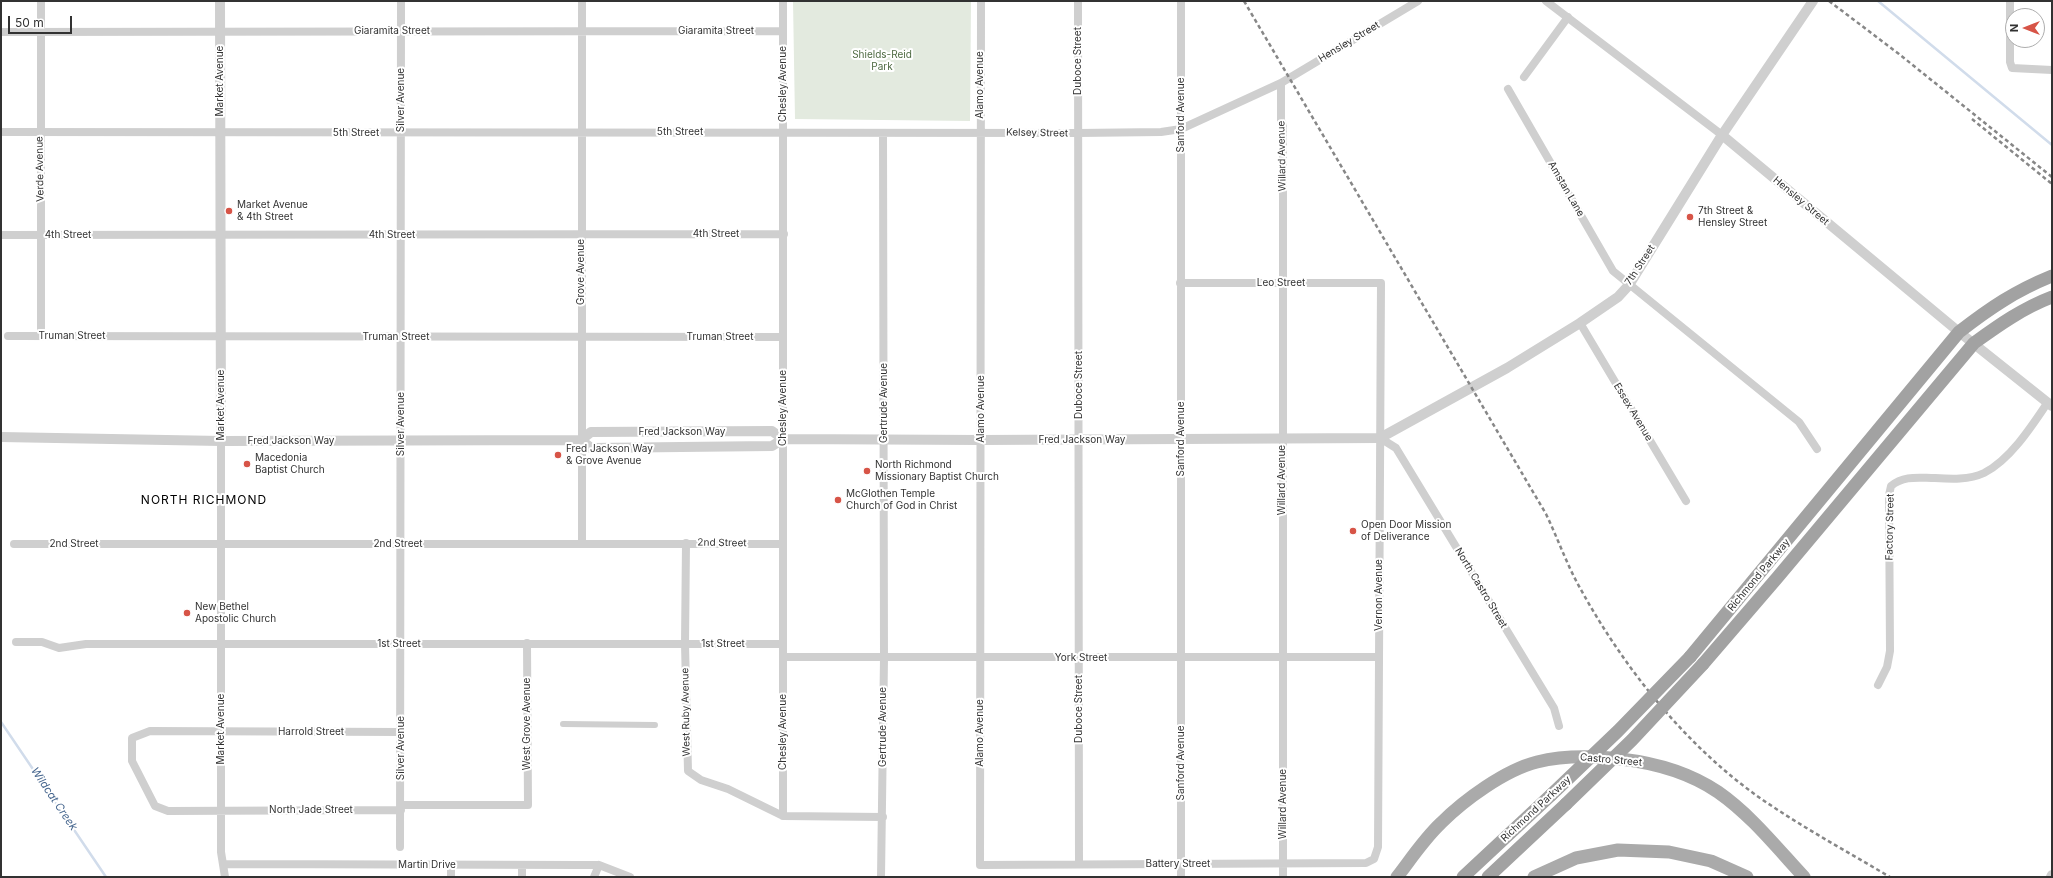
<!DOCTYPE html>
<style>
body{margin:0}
#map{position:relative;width:2053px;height:878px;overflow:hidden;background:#fff;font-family:Inter,sans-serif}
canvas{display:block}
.frame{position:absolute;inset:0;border:2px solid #323232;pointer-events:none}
.north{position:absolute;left:2005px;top:8px;width:40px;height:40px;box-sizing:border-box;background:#fff;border:1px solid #adadad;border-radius:50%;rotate:270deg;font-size:11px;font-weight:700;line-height:16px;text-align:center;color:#323232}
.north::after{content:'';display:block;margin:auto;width:14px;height:18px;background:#d75447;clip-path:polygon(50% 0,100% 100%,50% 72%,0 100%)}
.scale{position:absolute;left:8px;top:16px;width:64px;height:18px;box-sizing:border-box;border:2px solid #323232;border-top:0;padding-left:5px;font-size:12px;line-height:14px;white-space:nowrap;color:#323232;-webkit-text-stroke:3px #fff;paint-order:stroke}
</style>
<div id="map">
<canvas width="2053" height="878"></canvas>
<div class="frame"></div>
<div class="north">N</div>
<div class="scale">50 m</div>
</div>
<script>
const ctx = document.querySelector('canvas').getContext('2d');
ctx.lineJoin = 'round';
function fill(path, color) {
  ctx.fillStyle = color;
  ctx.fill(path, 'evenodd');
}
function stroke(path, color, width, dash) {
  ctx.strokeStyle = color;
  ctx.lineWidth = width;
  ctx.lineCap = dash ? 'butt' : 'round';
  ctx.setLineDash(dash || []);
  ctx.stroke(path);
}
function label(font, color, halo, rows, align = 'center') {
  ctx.font = font + ' Inter,sans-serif';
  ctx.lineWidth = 4;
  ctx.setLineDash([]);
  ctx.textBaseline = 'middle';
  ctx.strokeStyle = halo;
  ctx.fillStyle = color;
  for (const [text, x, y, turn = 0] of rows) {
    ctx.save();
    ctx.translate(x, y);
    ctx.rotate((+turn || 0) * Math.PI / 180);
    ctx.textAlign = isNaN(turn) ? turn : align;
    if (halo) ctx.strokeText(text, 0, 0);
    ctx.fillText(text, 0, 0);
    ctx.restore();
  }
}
const green = new Path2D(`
 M793 1H971L970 121 795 119Z`);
const stream = new Path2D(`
 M1878 1 2052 145
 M1 722 106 877`);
const pedestrian = new Path2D(`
 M563 724 655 725`);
const minor = new Path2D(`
 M41 1V336
 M582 1V543
 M981 1 980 865 1366 863 1374 859 1378 847 1381 283H1180
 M1078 1 1079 864
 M1546 1 1722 135
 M2010 1V62L2012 68 2052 70
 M1 32 783 31
 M1524 77 1568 17
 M1281 83V120L1283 126V877
 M1508 89 1613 271 1799 422 1817 449
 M1 132 1078 133 1161 132 1181 129 1281 83 1418 1
 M1 235 784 234
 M1580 323 1686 501
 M8 336 783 337
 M1380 438 1396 448 1554 708 1559 726
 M221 441V852L225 877
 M686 543 685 644 688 771 701 780 728 789 783 816 883 817
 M14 544H783
 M16 642H42L59 648 86 644H783
 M783 657H1379
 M1878 685 1887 667 1890 651 1889 495 1891 486C1904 475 1919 478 1935 478 1951 479 1969 480 1984 473 2010 460 2032 426 2048 402
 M401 805H528L527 643
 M401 810 168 811 155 806 132 761V738L150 731 401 732
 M783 816V1
 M400 847 401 1
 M223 864 581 865H599L630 877
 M451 865V877
 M522 865V877
 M594 877 599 865
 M881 877 884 658 883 133
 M1181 877V1`);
const tertiary = new Path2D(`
 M220 1 221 441
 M1722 135 1959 332 2052 406
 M1 437 221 441 581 440 591 432 772 431 783 439
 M581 440 591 448 772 446 783 439 981 440 1380 438 1507 368 1580 323 1618 297 1629 285 1722 135 1813 1
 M2051 877 2052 875`);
const primary = new Path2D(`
 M1397 877C1411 859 1424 839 1441 823 1464 800 1505 770 1537 762 1565 755 1594 756 1621 759 1655 763 1690 773 1718 792 1751 815 1777 848 1804 877
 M1534 877 1576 858 1618 850 1669 852 1711 861 1747 877`);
const trunk = new Path2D(`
 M1690 657 1959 332C1990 308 2015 291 2052 276
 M1703 664 1777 578 1974 343C1999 325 2023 308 2052 297
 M1463 877 1551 795
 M1488 877 1566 804`);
const rail = new Path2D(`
 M1244 1 1546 514C1558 539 1567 565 1580 588 1624 668 1686 746 1760 798 1802 827 1846 851 1890 877
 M1829 1 1899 54 2052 177
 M1972 119 2052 184`);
const trunkBridge = new Path2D(`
 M1551 795 1618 731 1690 657
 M1566 804 1632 740 1703 664`);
const markers = [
 [229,211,4,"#d75447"],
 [1690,217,4,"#d75447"],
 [558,455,4,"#d75447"],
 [247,464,4,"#d75447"],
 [867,471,4,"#d75447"],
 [838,500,4,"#d75447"],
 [1353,531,4,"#d75447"],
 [187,613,4,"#d75447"]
];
const streetNames = [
 ["Giaramita Street",392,31],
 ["Giaramita Street",716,31],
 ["Hensley Street",1349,42,-31],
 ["Duboce Street",1078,61,-90],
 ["Market Avenue",220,81,-90],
 ["Chesley Avenue",783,84,-90],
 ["Alamo Avenue",980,85,-90],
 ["Silver Avenue",401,100,-90],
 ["Sanford Avenue",1181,115,-90],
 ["5th Street",680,132],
 ["5th Street",356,133],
 ["Kelsey Street",1037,133,1],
 ["Willard Avenue",1282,156,-91],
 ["Verde Avenue",40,169,-91],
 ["Amstan Lane",1566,189,60],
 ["Hensley Street",1801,201,40],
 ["4th Street",716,234],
 ["4th Street",68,235],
 ["4th Street",392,235],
 ["7th Street",1640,265,-57],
 ["Grove Avenue",581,272,-90],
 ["Leo Street",1281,283],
 ["Truman Street",72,336],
 ["Truman Street",396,337],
 ["Truman Street",720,337],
 ["Duboce Street",1079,385,-90],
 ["Gertrude Avenue",884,403,-90],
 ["Market Avenue",221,405,-90],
 ["Chesley Avenue",783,408,-90],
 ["Alamo Avenue",981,409,-90],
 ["Essex Avenue",1633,412,59],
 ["Silver Avenue",401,424,-90],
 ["Fred Jackson Way",682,432],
 ["Sanford Avenue",1181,439,-90],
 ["Fred Jackson Way",1082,440],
 ["Fred Jackson Way",291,441],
 ["Willard Avenue",1282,480,-90],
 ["Factory Street",1890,527,-89],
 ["2nd Street",722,543,1],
 ["2nd Street",74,544],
 ["2nd Street",398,544],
 ["Richmond Parkway",1759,575,-50],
 ["North Castro Street",1481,588,59],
 ["Vernon Avenue",1379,595,-90],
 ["1st Street",399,644],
 ["1st Street",723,644],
 ["York Street",1081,658],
 ["Duboce Street",1079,709,-90],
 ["West Ruby Avenue",686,712,-91],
 ["West Grove Avenue",527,724,-90],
 ["Gertrude Avenue",883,727,-90],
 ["Market Avenue",221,729,-90],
 ["Harrold Street",311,732],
 ["Chesley Avenue",783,732,-90],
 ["Alamo Avenue",980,733,-90],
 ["Silver Avenue",401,748,-90],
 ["Castro Street",1611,760,5],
 ["Sanford Avenue",1181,763,-90],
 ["Willard Avenue",1283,804,-90],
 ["Richmond Parkway",1536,809,-43],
 ["North Jade Street",311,810],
 ["Battery Street",1178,864],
 ["Martin Drive",427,865]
];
const parkNames = [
 ["Shields-Reid",882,55],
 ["Park",882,67]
];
const poiNames = [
 ["Market Avenue",237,205],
 ["& 4th Street",237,217],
 ["7th Street &",1698,211],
 ["Hensley Street",1698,223],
 ["Fred Jackson Way",566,449],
 ["& Grove Avenue",566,461],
 ["Macedonia",255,458],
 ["Baptist Church",255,470],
 ["North Richmond",875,465],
 ["Missionary Baptist Church",875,477],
 ["McGlothen Temple",846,494],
 ["Church of God in Christ",846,506],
 ["Open Door Mission",1361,525],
 ["of Deliverance",1361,537],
 ["New Bethel",195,607],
 ["Apostolic Church",195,619]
];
const waterNames = [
 ["Wildcat Creek",54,799,56]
];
const quarterNames = [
 ["NORTH RICHMOND",204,500]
];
fill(green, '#e3eadf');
stroke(stream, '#d1dceb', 2.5);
stroke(pedestrian, '#cfcfcf', 6);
stroke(minor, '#cfcfcf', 8);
stroke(tertiary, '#cfcfcf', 10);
stroke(primary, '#aaa', 13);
stroke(trunk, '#a2a2a2', 13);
stroke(rail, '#878787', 2.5, [4, 3]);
stroke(trunkBridge, '#a2a2a2', 13);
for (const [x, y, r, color] of markers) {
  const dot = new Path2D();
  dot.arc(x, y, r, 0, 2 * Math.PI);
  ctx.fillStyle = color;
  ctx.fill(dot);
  stroke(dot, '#fff', 1.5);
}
label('10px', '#323232', '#fff', streetNames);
label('10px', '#4f6b43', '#fff', parkNames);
label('10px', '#323232', '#fff', poiNames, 'left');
label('italic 11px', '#46668e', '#fff', waterNames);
ctx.letterSpacing = '1px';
label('12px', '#000', '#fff', quarterNames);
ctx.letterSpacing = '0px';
</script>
